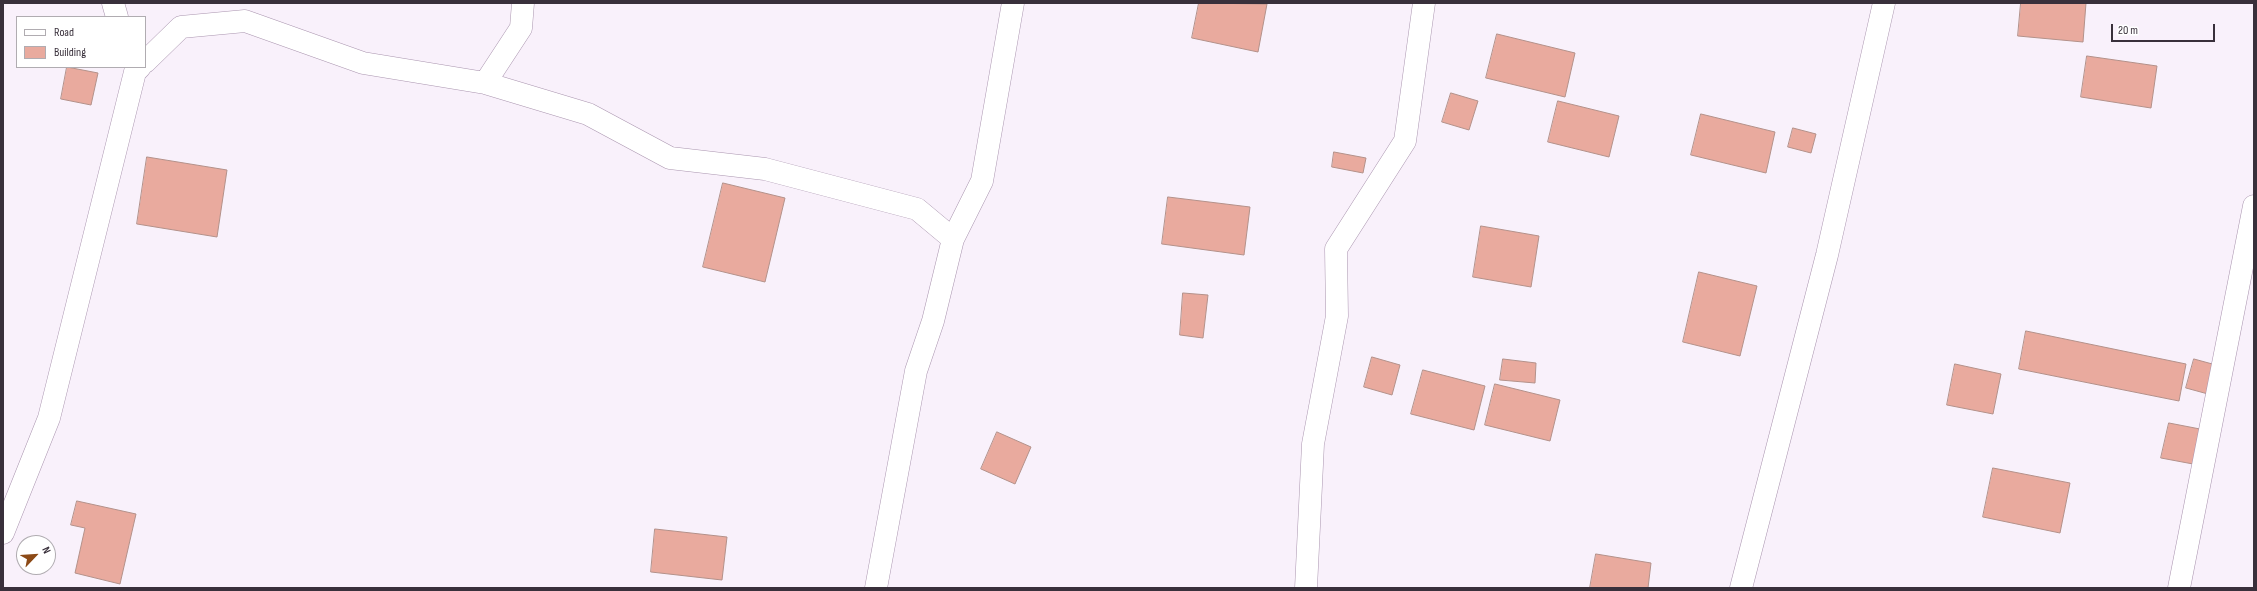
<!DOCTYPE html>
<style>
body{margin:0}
#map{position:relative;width:2257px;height:591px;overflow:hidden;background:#f9f1fb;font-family:"Sofia Sans Condensed",sans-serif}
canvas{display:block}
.frame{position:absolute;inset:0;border:4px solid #39303b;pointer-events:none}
.legend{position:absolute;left:16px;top:16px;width:130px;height:52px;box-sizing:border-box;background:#fff;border:1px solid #b0acb1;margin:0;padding:5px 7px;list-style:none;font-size:12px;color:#39303b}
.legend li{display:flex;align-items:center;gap:8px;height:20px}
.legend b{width:20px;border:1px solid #b0acb1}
.north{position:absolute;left:16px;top:535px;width:40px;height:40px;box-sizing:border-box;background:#fff;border:1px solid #b0acb1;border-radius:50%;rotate:65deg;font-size:11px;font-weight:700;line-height:16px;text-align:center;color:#39303b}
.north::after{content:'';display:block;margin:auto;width:14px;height:18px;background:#8c4a17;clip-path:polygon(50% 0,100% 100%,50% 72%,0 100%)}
.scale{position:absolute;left:2111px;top:24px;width:104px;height:18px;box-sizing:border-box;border:2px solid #39303b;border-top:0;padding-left:5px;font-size:12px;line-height:14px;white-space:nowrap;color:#39303b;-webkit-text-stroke:3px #fff;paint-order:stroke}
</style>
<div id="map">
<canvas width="2257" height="591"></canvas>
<div class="frame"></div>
<ul class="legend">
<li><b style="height:5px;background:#fff"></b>Road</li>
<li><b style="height:11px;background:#e9aa9e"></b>Building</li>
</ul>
<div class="north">N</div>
<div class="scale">20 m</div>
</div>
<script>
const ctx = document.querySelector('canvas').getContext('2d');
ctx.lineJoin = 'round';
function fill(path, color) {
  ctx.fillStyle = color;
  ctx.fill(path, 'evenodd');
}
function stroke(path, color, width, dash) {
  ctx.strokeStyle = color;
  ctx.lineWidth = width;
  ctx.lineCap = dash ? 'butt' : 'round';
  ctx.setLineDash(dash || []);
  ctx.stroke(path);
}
const building = new Path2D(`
 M1199 3 1267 4 1258 52 1192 38Z
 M2021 3H2086L2083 42 2018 36Z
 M1497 34 1575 53 1565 97 1486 78Z
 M2087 56 2157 66 2151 108 2081 97Z
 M67 67 98 73 91 105 61 99Z
 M1451 93 1478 101 1469 130 1442 122Z
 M1558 101 1619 116 1609 157 1548 142Z
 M1701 114 1775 132 1766 173 1691 155Z
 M1793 128 1816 134 1811 153 1788 147Z
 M1334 152 1366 158 1363 173 1332 167Z
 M147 157 227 170 217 237 137 224Z
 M723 183 785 198 765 282 703 267Z
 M1168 197 1250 207 1244 255 1162 244Z
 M1481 226 1539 236 1531 287 1473 277Z
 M1699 272 1757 286 1740 356 1683 342Z
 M1183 293 1208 295 1203 338 1180 335Z
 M2026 331 2186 364 2179 401 2019 369Z
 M1372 357 1400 365 1392 395 1364 387Z
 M1503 359 1536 363 1535 383 1500 380Z
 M2194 359 2216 365 2208 394 2186 388Z
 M1955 364 2001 374 1993 414 1947 405Z
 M1423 370 1485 386 1474 430 1411 414Z
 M1495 384 1560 400 1550 441 1485 425Z
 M2169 423 2200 429 2193 464 2161 458Z
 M997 432 1031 447 1015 484 981 469Z
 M1993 468 2070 483 2060 533 1983 517Z
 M77 501 136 514 120 584 75 573 85 528 71 525Z
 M655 529 727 537 722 580 651 572Z
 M1596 554 1651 563 1648 588H1590Z`);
const street = new Path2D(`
 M113 3 117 17
 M145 62 181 27 245 21 363 63 485 83 588 114 670 158 765 169 917 209 953 239
 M485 83 521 28 523 3
 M3 533 49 418 135 72 140 67
 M876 588 916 371 933 321 953 239 982 181 1013 3
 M1306 588 1313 444 1337 316 1336 249 1405 141 1424 3
 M1741 588 1827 255 1884 3
 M2179 588 2254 206`);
fill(building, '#e9aa9e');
stroke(building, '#b3918a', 1);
stroke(street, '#aa95af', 23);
stroke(street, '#fff', 22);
</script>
